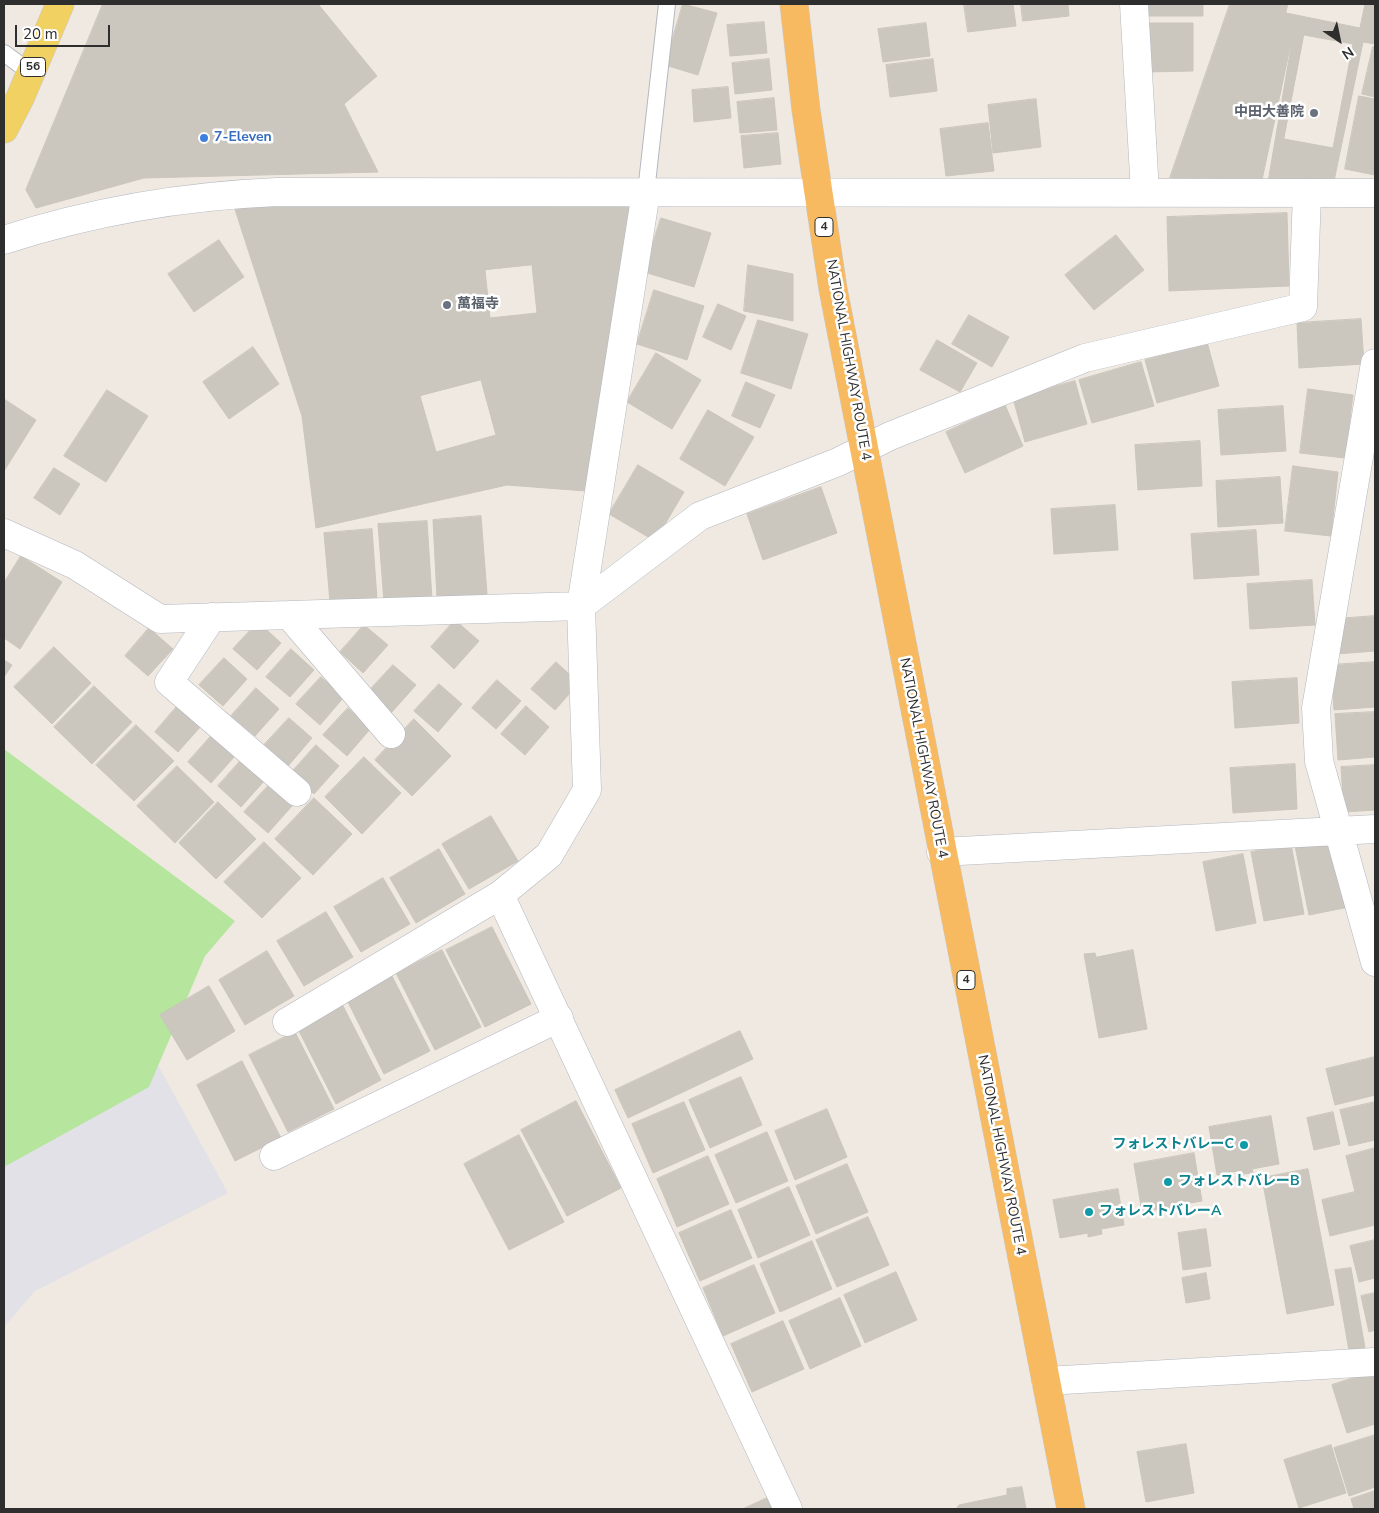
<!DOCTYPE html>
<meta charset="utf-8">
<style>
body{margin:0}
#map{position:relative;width:1379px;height:1513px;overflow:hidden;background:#efe9e1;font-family:"Nunito Sans",sans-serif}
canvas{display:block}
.frame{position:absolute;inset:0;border:5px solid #2e2e2e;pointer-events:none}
.north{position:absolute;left:1314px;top:15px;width:50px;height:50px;-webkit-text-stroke:4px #fff;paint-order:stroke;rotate:146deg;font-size:14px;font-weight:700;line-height:20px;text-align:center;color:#2e2e2e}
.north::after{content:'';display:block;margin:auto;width:18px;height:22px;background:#2e2e2e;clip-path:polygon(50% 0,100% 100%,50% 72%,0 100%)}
.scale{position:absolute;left:15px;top:25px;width:95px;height:22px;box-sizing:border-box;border:2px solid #2e2e2e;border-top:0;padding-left:6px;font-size:15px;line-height:18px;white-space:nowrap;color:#2e2e2e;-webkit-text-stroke:4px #fff;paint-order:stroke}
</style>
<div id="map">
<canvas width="1379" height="1513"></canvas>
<div class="frame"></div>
<div class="north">N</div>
<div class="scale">20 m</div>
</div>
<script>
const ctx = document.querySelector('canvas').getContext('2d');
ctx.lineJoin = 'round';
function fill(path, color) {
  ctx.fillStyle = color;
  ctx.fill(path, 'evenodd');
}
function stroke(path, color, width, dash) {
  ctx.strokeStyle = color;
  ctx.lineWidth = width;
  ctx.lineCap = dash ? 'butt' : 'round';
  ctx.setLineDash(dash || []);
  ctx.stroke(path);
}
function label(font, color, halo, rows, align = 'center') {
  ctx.font = font + ' "Nunito Sans","Noto Sans JP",sans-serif';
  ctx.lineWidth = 5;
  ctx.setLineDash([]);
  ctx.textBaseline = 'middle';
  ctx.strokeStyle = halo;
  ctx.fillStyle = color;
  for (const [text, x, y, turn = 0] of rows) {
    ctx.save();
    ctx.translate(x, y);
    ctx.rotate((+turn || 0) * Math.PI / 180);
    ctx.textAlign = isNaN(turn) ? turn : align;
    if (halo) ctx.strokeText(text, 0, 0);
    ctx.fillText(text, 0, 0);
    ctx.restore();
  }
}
const industrial = new Path2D(`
 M158 1065 228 1193 35 1291 4 1327V1162Z`);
const green = new Path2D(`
 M4 749 235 921 205 956 149 1087 4 1167Z`);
const building = new Path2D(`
 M103 4H318L377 76 344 104 378 172 144 178 36 208 26 190Z
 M683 4 717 13 698 75 665 65Z
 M964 4H1013L1016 26 968 32Z
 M1021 4H1068L1069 16 1023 21Z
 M1143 4H1203V16H1143Z
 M1230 4 1295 24 1262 180 1170 178Z
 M1231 4H1375V44L1363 42 1334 181 1268 182 1295 24Z
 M1288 4H1365L1360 28 1286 13Z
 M764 22 767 53 730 56 727 25Z
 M926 23 930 56 883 62 878 29Z
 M1145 23H1193V71L1145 72Z
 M1304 35 1353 44 1333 148 1284 139Z
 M1373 47H1375V97L1362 94Z
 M769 59 772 90 735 94 732 63Z
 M933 59 937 91 890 97 886 65Z
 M728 87 731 118 694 122 692 90Z
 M1359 96 1375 99V175L1345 169Z
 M774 98 777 130 740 133 737 102Z
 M1036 99 1041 147 993 153 988 105Z
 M988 123 994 171 946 176 940 129Z
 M778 133 781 164 744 168 741 136Z
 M646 192 599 492 507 485 316 528 302 416 230 194Z
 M1287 213 1289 286 1169 291 1167 217Z
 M661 218 711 233 694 287 644 272Z
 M1116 235 1144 270 1094 310 1065 275Z
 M219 240 244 277 194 312 168 274Z
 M532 265 537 313 490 318 485 270Z
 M748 265 793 274V321L744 311Z
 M654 290 704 306 687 360 637 344Z
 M718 304 746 316 731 350 703 337Z
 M969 315 1009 337 992 367 952 344Z
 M1361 319 1364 364 1299 368 1297 323Z
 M758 320 808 334 791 389 741 373Z
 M937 340 977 363 960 392 920 370Z
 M1207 342 1219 386 1157 403 1145 360Z
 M253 347 279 384 229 419 203 382Z
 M656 353 701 380 672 429 627 402Z
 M1141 362 1154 406 1092 423 1079 380Z
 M481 380 496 435 436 452 420 396Z
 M1075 381 1087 424 1025 442 1013 398Z
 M746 382 775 395 760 428 732 416Z
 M1308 389 1353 395 1345 458 1300 453Z
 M107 390 148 416 106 482 64 456Z
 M4 399 36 420 4 471Z
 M1005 405 1023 446 965 473 946 432Z
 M1283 406 1286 451 1221 455 1218 410Z
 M708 410 754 437 725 486 680 459Z
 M1200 441 1202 486 1138 490 1135 445Z
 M638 465 684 492 655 541 609 514Z
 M1293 466 1338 472 1331 536 1285 531Z
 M54 468 80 484 60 515 34 498Z
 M1280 477 1283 523 1218 527 1216 481Z
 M821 487 837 533 763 560 747 514Z
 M1115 505 1118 550 1054 554 1051 509Z
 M481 516 487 594 437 598 433 520Z
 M427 521 432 599 384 602 378 524Z
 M372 529 377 599 330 602 324 533Z
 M1256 530 1259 575 1194 579 1191 534Z
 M21 556 62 582 20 649 4 638V583Z
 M1312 580 1315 625 1250 629 1247 584Z
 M1375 616V651L1337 654 1335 619Z
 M455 620 479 641 454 669 431 647Z
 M258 622 281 643 257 670 233 649Z
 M364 625 388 645 363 673 340 652Z
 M149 628 173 649 148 676 125 656Z
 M54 647 91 683 52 724 14 687Z
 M291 649 314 670 290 697 266 677Z
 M224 658 247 679 223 706 199 685Z
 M4 660 12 665 4 677Z
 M556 662 579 683 555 710 531 689Z
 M1375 662V707L1334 710 1331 665Z
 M393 665 416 685 391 713 368 692Z
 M321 677 344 697 320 725 296 704Z
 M1297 678 1299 723 1235 728 1232 682Z
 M497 680 521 701 496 729 472 708Z
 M439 684 462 704 438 732 414 711Z
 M94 686 132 722 92 764 54 727Z
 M256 688 279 709 255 736 231 716Z
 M179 704 202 725 178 752 155 732Z
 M526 706 549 727 525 755 501 734Z
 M348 708 371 728 347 756 323 735Z
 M1375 712V757L1338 760 1335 714Z
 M289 718 312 738 288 766 264 745Z
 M414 719 451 756 412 796 375 760Z
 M136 725 174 761 134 801 96 765Z
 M212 735 235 756 211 783 188 762Z
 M316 745 339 766 314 794 291 773Z
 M364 757 401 793 362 834 325 797Z
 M242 759 266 779 241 807 218 786Z
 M1295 764 1297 809 1233 813 1230 768Z
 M1375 765V810L1344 812 1341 767Z
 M177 766 214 802 175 843 137 806Z
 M269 785 292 806 268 833 244 812Z
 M314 798 352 834 313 875 275 839Z
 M218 802 256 839 216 879 179 843Z
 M491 816 518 861 469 889 442 844Z
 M1335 838 1349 907 1309 915 1295 846Z
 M264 842 301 878 262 918 224 882Z
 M1291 844 1304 914 1264 921 1251 852Z
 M439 849 465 894 416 923 390 878Z
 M1243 854 1256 923 1216 931 1203 862Z
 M383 878 410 924 361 952 334 907Z
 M326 912 353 957 304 986 277 941Z
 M492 927 531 1004 485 1027 446 950Z
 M442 950 481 1027 435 1050 396 973Z
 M1133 950 1147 1029 1099 1038 1084 954 1095 953 1096 957Z
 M267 951 294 996 245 1025 219 980Z
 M391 974 430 1051 384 1074 346 998Z
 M209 986 235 1031 187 1060 160 1015Z
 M342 1004 381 1080 336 1104 297 1027Z
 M740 1031 753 1059 628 1118 615 1090Z
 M295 1032 334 1109 288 1132 249 1055Z
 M1375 1057V1095L1335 1105 1326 1069Z
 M242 1061 281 1138 235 1161 197 1085Z
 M741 1077 762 1125 710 1148 689 1100Z
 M576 1101 621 1188 567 1216 521 1130Z
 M684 1102 705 1150 653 1173 632 1124Z
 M1375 1102V1140L1349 1146 1340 1110Z
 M827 1109 847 1157 795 1180 775 1131Z
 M1333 1112 1340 1144 1314 1150 1307 1118Z
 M1271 1116 1279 1164 1252 1169 1253 1173 1242 1174V1170L1217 1175 1209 1127Z
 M767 1132 788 1181 736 1203 715 1155Z
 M519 1135 564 1222 509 1250 464 1164Z
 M1375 1148V1187L1355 1192 1346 1156Z
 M1194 1153 1202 1201 1178 1205V1209L1166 1211V1208L1142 1212 1134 1164Z
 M708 1156 729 1204 677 1227 657 1179Z
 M847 1164 868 1212 816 1234 796 1186Z
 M1308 1169 1334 1305 1287 1314 1262 1178Z
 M789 1187 810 1235 758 1258 738 1210Z
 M1375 1187V1225L1330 1236 1322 1200Z
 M1118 1189 1124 1225 1101 1229 1102 1234 1088 1237V1233L1060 1238 1053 1200Z
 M731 1210 752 1258 700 1281 679 1233Z
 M868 1217 889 1265 837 1287 816 1240Z
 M1206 1229 1211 1266 1183 1270 1178 1233Z
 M1375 1240V1278L1359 1282 1350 1246Z
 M812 1241 832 1289 780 1312 760 1264Z
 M754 1265 775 1313 723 1336 703 1288Z
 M1351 1268 1365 1348 1349 1351 1335 1270Z
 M896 1272 917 1320 865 1343 844 1295Z
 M1206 1273 1210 1299 1186 1303 1182 1278Z
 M1375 1293V1330L1369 1332 1361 1296Z
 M840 1298 861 1346 810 1369 789 1321Z
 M783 1321 804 1369 752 1392 731 1344Z
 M1375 1371V1424L1347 1433 1332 1385Z
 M1375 1435V1487L1349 1496 1334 1448Z
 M1186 1444 1194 1493 1146 1502 1137 1452Z
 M1331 1445 1346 1493 1299 1508 1284 1460Z
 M1022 1487 1026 1509H956L959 1505 1007 1495V1489Z
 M1375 1491V1509H1354L1351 1499Z
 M767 1498 772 1509H743Z`);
const service = new Path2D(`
 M4 53 31 73
 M646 192 667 4`);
const minor = new Path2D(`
 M1134 4 1145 192
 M1375 363 1316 708 1319 761 1375 962
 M4 533 75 565 160 619 581 606 700 516 838 462 890 436 1085 358 1303 307 1307 193
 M289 615 391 734
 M212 617 169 682 297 792
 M941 852 1375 829
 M500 895 788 1509
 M287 1022 500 895 549 855 587 790 581 606 646 192
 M274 1156 559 1018
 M1046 1381 1375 1362`);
const tertiary = new Path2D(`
 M4 240C93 211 184 196 277 192L1375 193`);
const primary = new Path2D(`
 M4 129 20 98 60 4`);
const trunk = new Path2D(`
 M794 4 806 110 833 289 1071 1509`);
const markers = [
 [1314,113,5,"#6b7280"],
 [204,138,5,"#3f7fe0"],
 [447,305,5,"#6b7280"],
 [1244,1145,5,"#0f9aa8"],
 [1168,1182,5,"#0f9aa8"],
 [1089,1212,5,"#0f9aa8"]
];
const shields = [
 [33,67,25],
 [824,227,18],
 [966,980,18]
];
const shieldNames = [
 ["56",33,67],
 ["4",824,227],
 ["4",966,980]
];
const worshipNames = [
 ["中田大善院",1304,113],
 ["萬福寺",457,305,"left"]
];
const shopNames = [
 ["7-Eleven",214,138]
];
const streetNames = [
 ["NATIONAL HIGHWAY ROUTE 4",848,360,80],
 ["NATIONAL HIGHWAY ROUTE 4",923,758,79],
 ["NATIONAL HIGHWAY ROUTE 4",1001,1155,79]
];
const cultureNames = [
 ["フォレストバレーC",1234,1145,"right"],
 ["フォレストバレーB",1178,1182],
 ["フォレストバレーA",1099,1212]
];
fill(industrial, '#e3e1e8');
fill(green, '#b6e59e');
fill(building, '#cbc7bf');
stroke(building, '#cbc5ba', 1);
stroke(service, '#b4b7c1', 18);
stroke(minor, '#b4b7c1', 29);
stroke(tertiary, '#b4b7c1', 29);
stroke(primary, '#c9c9c9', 29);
stroke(trunk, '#c9c9c9', 29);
stroke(service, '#fff', 16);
stroke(minor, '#fff', 28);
stroke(tertiary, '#fff', 28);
stroke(primary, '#f2d163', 28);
stroke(trunk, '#f8ba60', 28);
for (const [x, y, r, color] of markers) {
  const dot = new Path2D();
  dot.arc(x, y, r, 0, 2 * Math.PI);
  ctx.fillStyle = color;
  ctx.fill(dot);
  stroke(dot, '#fff', 2);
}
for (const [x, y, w] of shields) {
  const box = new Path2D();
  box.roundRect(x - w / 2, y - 9.5, w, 19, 4);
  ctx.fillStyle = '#fff';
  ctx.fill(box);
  stroke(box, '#2e2e2e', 1);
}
label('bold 12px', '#2e2e2e', null, shieldNames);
label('bold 14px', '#5b616d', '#fff', worshipNames, 'right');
label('bold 14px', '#366cbe', '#fff', shopNames, 'left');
label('14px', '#2e2e2e', '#fff', streetNames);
label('bold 14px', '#0d838f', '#fff', cultureNames, 'left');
</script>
